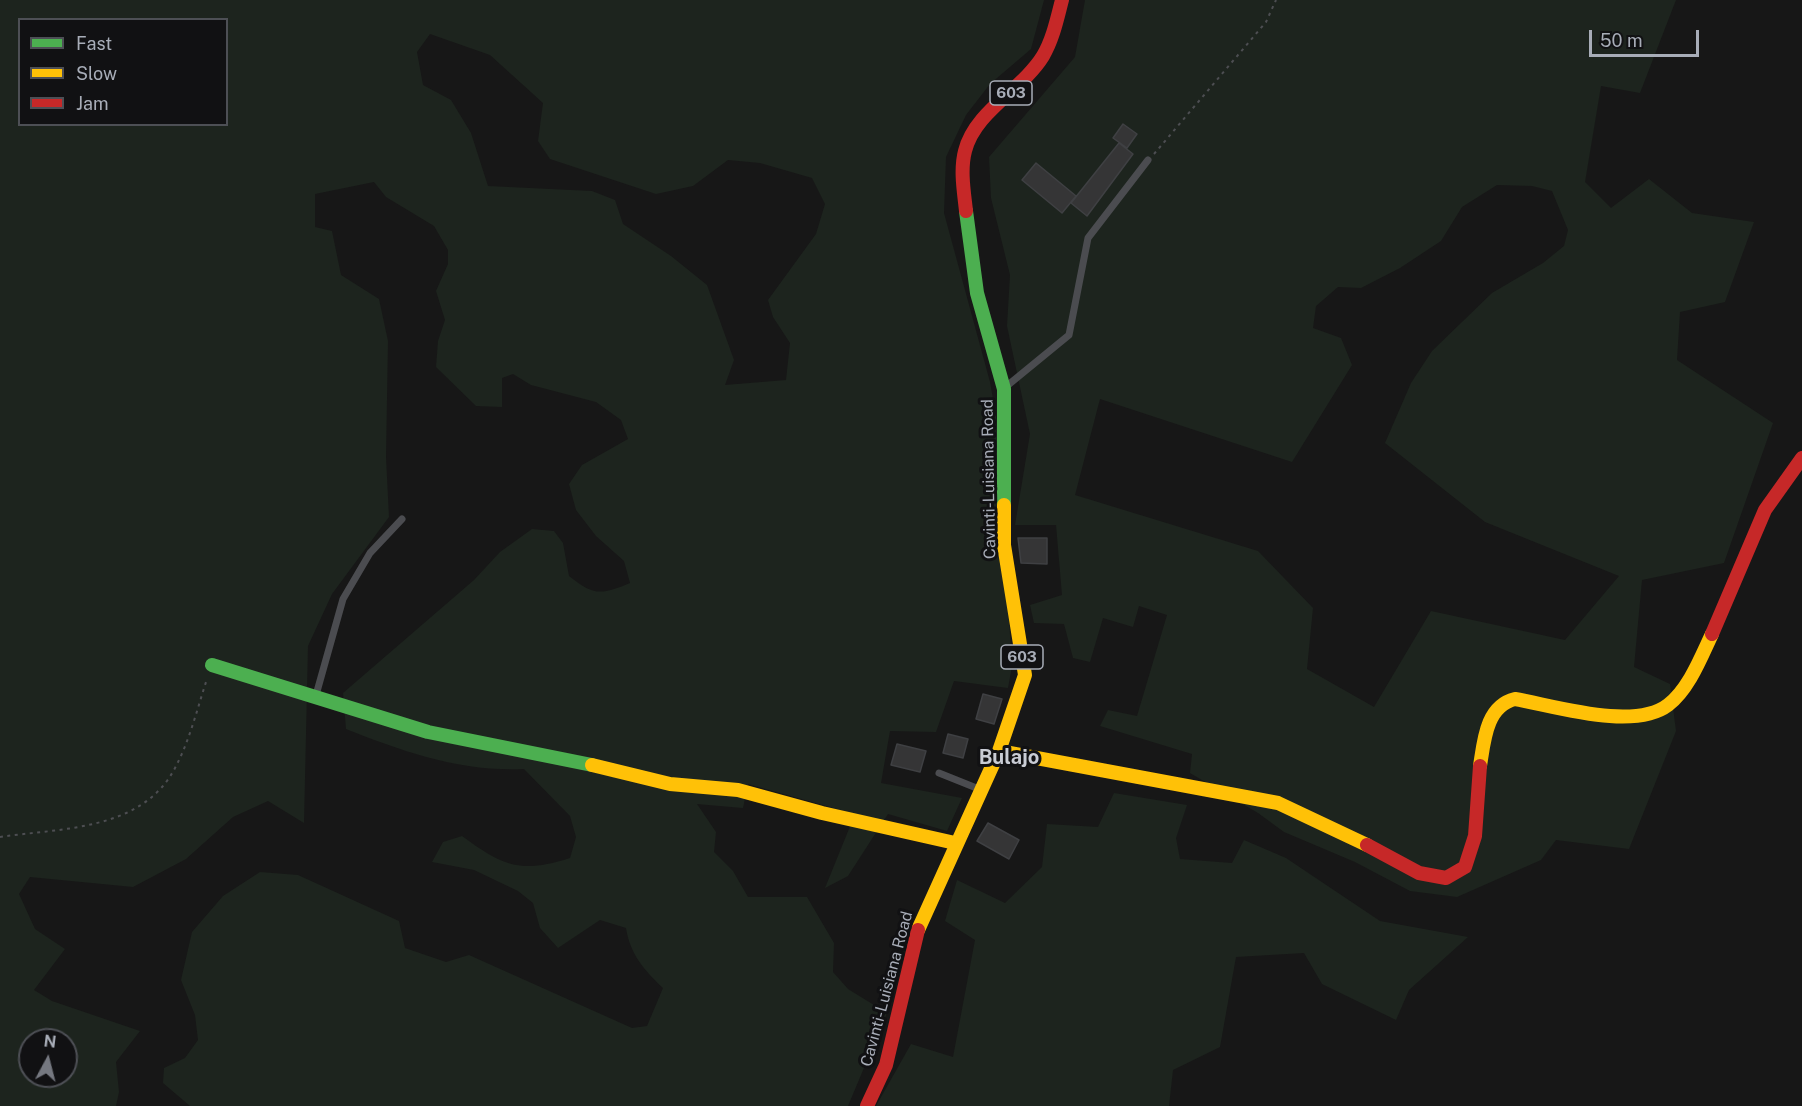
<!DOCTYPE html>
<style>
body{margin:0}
#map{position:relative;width:1802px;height:1106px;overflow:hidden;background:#171717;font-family:"Public Sans",sans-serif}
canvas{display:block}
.legend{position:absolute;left:18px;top:18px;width:210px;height:108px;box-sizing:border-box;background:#111113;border:2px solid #4d4f55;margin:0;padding:8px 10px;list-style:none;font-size:18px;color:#a8adb8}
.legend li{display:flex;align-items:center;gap:12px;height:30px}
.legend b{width:30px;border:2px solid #4d4f55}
.north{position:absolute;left:18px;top:1028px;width:60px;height:60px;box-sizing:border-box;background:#111113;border:2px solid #4d4f55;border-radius:50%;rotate:7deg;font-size:16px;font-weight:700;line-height:24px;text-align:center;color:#a8adb8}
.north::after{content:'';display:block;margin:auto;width:21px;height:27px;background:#757880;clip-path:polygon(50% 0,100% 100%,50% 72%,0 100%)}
.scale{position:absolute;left:1589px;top:30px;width:110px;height:27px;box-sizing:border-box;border:3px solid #a8adb8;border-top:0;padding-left:8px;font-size:18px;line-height:21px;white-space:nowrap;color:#a8adb8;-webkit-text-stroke:4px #111113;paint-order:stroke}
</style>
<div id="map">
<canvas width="1802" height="1106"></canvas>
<ul class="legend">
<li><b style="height:8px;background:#4caf50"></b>Fast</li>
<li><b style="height:8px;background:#ffc107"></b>Slow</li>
<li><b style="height:8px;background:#c62828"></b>Jam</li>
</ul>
<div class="north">N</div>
<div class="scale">50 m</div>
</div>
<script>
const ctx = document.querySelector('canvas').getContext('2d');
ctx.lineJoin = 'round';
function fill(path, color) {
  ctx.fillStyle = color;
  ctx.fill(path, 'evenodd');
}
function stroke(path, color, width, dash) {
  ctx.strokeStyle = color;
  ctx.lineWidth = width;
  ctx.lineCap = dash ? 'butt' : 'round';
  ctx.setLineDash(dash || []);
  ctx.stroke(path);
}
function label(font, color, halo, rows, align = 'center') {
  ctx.font = font + ' "Public Sans",sans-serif';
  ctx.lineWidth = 6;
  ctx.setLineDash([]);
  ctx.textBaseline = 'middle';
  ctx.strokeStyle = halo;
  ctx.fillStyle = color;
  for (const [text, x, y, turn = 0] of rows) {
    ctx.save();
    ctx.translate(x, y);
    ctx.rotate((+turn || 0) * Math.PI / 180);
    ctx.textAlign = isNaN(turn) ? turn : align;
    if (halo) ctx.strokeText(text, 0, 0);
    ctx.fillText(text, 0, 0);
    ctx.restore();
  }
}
const green = new Path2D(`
 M0 0H1044L1031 49 990 84 966 115 946 157 944 213 990 382 996 416 1012 666 1008 688 954 681 936 732 890 731 881 783 962 798 947 831 888 814 848 876 825 888 855 814 748 784 743 808 697 804 716 832 714 852 733 871 748 897H807L834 943 833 972 848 989 887 1013 848 1106H190L163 1083 164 1068 185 1058 198 1040 195 1015 181 980 192 932 223 896 260 872 298 875 399 921 405 948 446 962 469 955 632 1028 647 1026 663 988C644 970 630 954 626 928L600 920 558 948 540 928 533 903 518 891 474 870 432 862 443 842 462 836C503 866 520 874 570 858L576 837 570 816 524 769C461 772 404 752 346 729L343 693 474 580 500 552 532 529 554 531 563 543 569 576C594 596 601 595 630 583L624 561 596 536 576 510 569 484 582 465 628 439 621 420 596 402 531 385 513 374 502 378V407L476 406 436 367 438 341 445 320 436 291 448 264V250L434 226 386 197 374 182 315 194V227L332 231 341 275 379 299 388 341 386 457 389 517 332 594 308 646 304 823 268 801 233 817 186 859 133 887 30 877 19 894 35 929 65 949 34 990 52 1001 140 1031 116 1062 119 1092 116 1106H0ZM20 20H226V124H20ZM430 34 490 55 543 103 538 141 550 159 656 194 693 186 728 160 760 163 812 178 825 204 816 234 768 300 773 317 790 343 786 380 725 385 734 360 707 285 671 256 623 224 615 200 592 191 488 186 471 133 451 100 423 85 417 52ZM30 1040H66V1076H30Z
 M1085 0H1676L1640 93 1601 86 1585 182 1611 208 1649 179 1692 213 1754 222 1725 302 1680 312 1677 360 1773 423 1724 563 1642 580 1634 667 1670 684 1676 731 1629 849 1556 840 1541 860 1457 897 1410 891 1355 862 1284 832 1258 813 1190 773 1192 754 1100 726 1108 710 1137 716 1167 615 1139 606 1133 627 1103 618 1090 662 1073 658 1064 624 1034 623 1030 605 1062 595 1056 525H1015L1030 434 1007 326 1010 275 991 198 989 157 1075 57ZM1497 185 1532 186 1552 191 1568 230 1564 246 1543 263 1492 293 1432 351 1411 383 1385 443 1485 522 1619 576 1565 640 1431 611 1374 707 1307 669 1313 608 1258 551 1075 495 1100 399 1292 462 1352 365 1341 338 1313 328 1316 306 1338 287 1361 288 1400 268 1441 241 1462 207Z
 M1114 793 1187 805 1176 838 1180 859 1232 863 1244 840 1286 858 1380 921 1468 937 1409 990 1396 1020 1322 984 1304 953 1236 957 1220 1047 1173 1070 1169 1106H876L911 1044 953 1057 975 940 945 921 957 880 1005 903 1042 867 1047 824 1098 827Z`);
const building = new Path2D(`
 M1123 124 1137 134 1127 148 1113 138Z
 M1119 143 1133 154 1087 216 1071 203Z
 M1036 163 1076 196 1062 213 1022 180Z
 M1018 538H1047V564L1021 563Z
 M983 694 1002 699 994 724 976 719Z
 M948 734 968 739 963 758 943 753Z
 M897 744 926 751 920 772 891 765Z
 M988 823 1019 840 1009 859 977 841Z`);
const path = new Path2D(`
 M1154 154 1266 22 1276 0
 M0 837C61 828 142 831 175 768 189 742 197 710 206 682`);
const lane = new Path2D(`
 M1008 385 1069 335 1088 238 1148 160
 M316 695 343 599 370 553 402 519
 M939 773 979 789`);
const fast = new Path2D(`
 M966 211 977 293 1004 389V505
 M212 665 428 732 592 765`);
const slow = new Path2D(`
 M999 751 1278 803 1367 845
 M592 765 670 784 738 790 822 813 955 843
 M1480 766C1484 741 1486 706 1515 699 1555 706 1634 731 1668 705 1689 689 1701 657 1712 634
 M918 930 999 751 1025 675 1004 545V505`);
const jam = new Path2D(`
 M966 211C964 192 960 170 965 151 975 111 1022 90 1043 56 1053 39 1057 19 1062 0
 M1712 634 1765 510 1802 458
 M1367 845 1419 873 1446 878 1465 867 1475 836 1480 766
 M867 1106 886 1065 918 930`);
const shields = [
 [1011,93,42],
 [1022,657,42]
];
const shieldNames = [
 ["603",1011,93],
 ["603",1022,657]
];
const streetNames = [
 ["Cavinti-Luisiana Road",989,479,-91],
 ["Cavinti-Luisiana Road",887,989,-75]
];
const quarterNames = [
 ["Bulajo",1009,758]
];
fill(green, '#1d241e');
fill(building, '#353536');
stroke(building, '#3f4043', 1.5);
stroke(path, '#4d4e52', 2, [3, 4.5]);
stroke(lane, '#4b4c50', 7);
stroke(fast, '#4caf50', 14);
stroke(slow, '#ffc107', 14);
stroke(jam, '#c62828', 14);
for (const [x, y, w] of shields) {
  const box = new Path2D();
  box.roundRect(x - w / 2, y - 12, w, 24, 4.5);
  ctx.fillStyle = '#111113';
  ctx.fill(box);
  stroke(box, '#a8adb8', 1.5);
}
label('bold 15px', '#a8adb8', null, shieldNames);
label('16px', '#a8adb8', '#111113', streetNames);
label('bold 20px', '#c9ccd4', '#111113', quarterNames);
</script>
